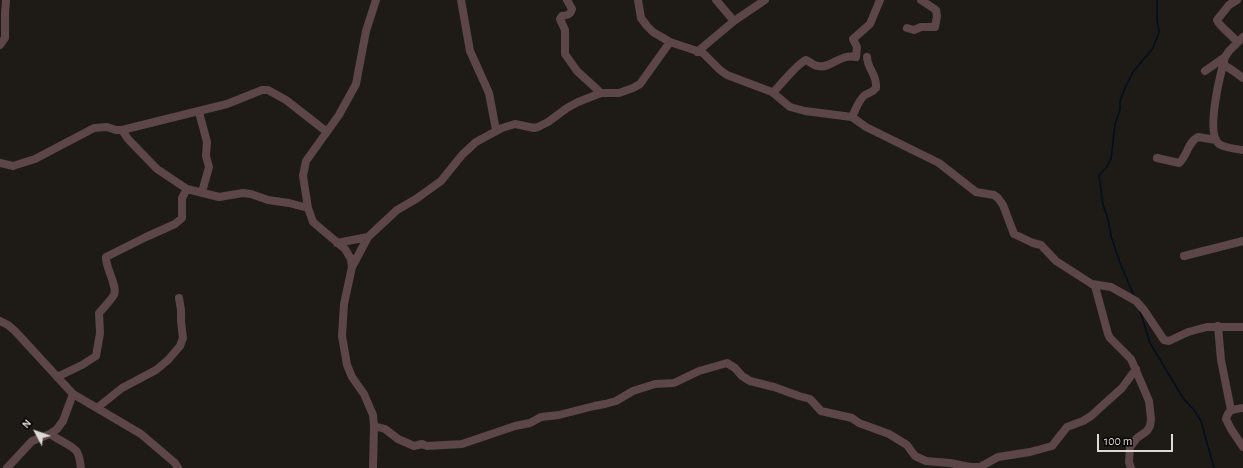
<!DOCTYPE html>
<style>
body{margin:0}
#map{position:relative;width:1243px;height:468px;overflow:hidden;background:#1e1b16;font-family:"Alegreya Sans",sans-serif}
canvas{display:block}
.north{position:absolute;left:16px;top:412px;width:40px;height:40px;-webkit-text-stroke:3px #070605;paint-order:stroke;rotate:311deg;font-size:11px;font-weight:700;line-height:16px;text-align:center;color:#dbdad6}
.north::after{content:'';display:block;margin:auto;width:14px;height:18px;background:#dbdad6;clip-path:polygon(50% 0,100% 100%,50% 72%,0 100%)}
.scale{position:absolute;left:1097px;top:434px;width:76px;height:18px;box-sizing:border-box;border:2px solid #dbdad6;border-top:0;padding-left:5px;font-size:12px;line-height:14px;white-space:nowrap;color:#dbdad6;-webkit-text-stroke:3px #070605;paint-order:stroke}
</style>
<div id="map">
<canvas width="1243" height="468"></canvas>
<div class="north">N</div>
<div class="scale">100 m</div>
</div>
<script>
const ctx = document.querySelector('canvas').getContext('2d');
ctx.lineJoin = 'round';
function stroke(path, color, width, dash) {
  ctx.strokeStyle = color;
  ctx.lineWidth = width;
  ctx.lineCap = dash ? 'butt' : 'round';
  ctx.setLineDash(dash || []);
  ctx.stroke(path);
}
const stream = new Path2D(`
 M1134 296 1120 263 1111 236 1108 219 1103 205 1099 175 1106 168 1111 159 1115 124 1120 110V101L1125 88 1133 72 1153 48 1159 32 1157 20V0
 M1140 311 1150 343 1183 398 1194 410 1201 421 1214 468`);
const minor = new Path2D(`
 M461 0 470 51 489 93 496 130
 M567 0 572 9C570 15 568 15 562 16L560 19 565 30V54L577 71 601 93
 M638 0 641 18 647 26 653 32 670 42 703 53 720 70 727 75 772 92 790 107 805 111 852 117 866 127 939 163 976 192 994 195 998 198 1003 205 1014 234 1033 243 1041 245 1056 261 1095 286 1108 334 1110 338 1131 359 1149 401 1151 419 1150 426 1147 431 1137 438 1130 447 1129 462 1131 468
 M716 0 734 21
 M1237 0 1229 5 1217 20C1219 26 1232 35 1237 42
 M907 28 914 30 921 27H935L937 16 936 10 921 0
 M1243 37 1229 51 1225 57C1221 72 1205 133 1219 144 1225 148 1236 149 1243 150
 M0 45 5 38V14L6 0
 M697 52 734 21 765 0
 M1224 65 1232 70 1243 78
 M1205 71 1225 57
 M773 93C780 85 798 63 806 60 810 62 814 66 818 66 831 69 838 54 856 57L857 47 853 39 870 24 880 0
 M200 111V116L207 142 206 156 209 167 202 192
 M852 117C855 111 859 99 865 95 870 92 872 93 876 88 877 73 868 71 867 57
 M122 130 128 139 157 169 187 189 219 197 243 193 251 194 268 200 289 203 308 208
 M1157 158 1179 163C1188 155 1187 143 1198 137L1216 140
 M0 163 13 166 35 159 94 128 107 127 116 130H122L227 104 262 90H268L286 100 327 132
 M337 243 368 237
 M1184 256 1243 241
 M352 267 368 237 397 210 416 199 441 181 462 155 476 142 502 128 515 124 534 128 538 127 548 122 567 108 578 102 601 93H619L633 88 640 84 670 42
 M1092 284 1111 287 1136 301 1144 310 1164 340 1169 341 1188 332 1207 327H1243
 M0 321 8 325 15 331 73 394 141 434 175 463 178 468
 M1218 326 1221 360 1231 410
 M57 377 82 365 96 356 100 333 99 313C102 310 113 297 114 295 118 286 105 267 106 257L146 237 175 224 182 218V198L187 189
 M97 408 122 388 156 370 168 360 180 346 183 338 181 321V310L179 298
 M1243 408C1233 410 1229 408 1226 419L1231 429 1243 447
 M374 426 385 429 398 439 414 446 422 444 427 446 462 444 515 426 530 423 541 417 559 415 594 406 605 404 616 401 633 391 655 384 674 383 699 371 727 363 735 368 742 376 750 381 774 387 799 396 810 399 821 411 852 418 859 423 889 434 907 445 915 456 926 461 950 463 970 467H980L998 457 1030 452 1052 446 1067 427 1083 421 1091 416 1122 388 1136 369
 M50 434C56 439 74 446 77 452 80 457 80 463 81 468
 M7 468 32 441 50 434 57 429 63 421 73 394
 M373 468 374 426 373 415 364 394 352 377 347 365 342 336 344 304 352 267 351 259 345 249 313 222 308 208 303 176 306 161 339 115 356 84 366 31 376 0`);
stroke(stream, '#000f1e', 1.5);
stroke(minor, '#5c4647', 8);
</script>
